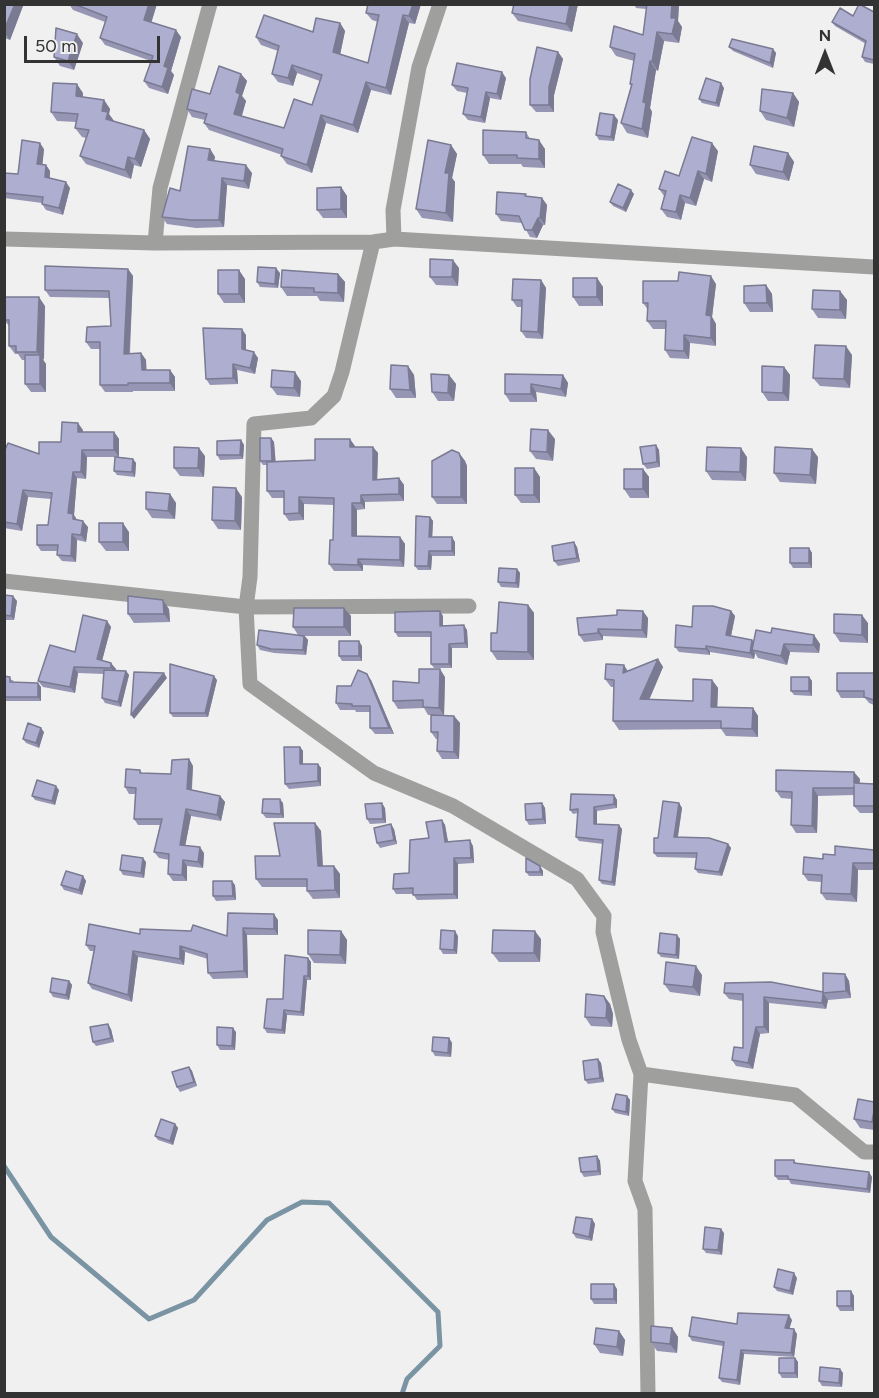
<!DOCTYPE html>
<style>
body{margin:0}
#map{position:relative;width:879px;height:1398px;overflow:hidden;background:#f0f0f1;font-family:Figtree,sans-serif}
canvas{display:block}
.frame{position:absolute;inset:0;border:6px solid #333;pointer-events:none}
.north{position:absolute;left:795px;top:24px;width:60px;height:60px;-webkit-text-stroke:4px #f0f0f1;paint-order:stroke;rotate:0deg;font-size:16px;font-weight:700;line-height:24px;text-align:center;color:#333}
.north::after{content:'';display:block;margin:auto;width:21px;height:27px;background:#333;clip-path:polygon(50% 0,100% 100%,50% 72%,0 100%)}
.scale{position:absolute;left:24px;top:36px;width:136px;height:27px;box-sizing:border-box;border:3px solid #333;border-top:0;padding-left:8px;font-size:18px;line-height:21px;white-space:nowrap;color:#333;-webkit-text-stroke:4px #f0f0f1;paint-order:stroke}
</style>
<div id="map">
<canvas width="879" height="1398"></canvas>
<div class="frame"></div>
<div class="north">N</div>
<div class="scale">50 m</div>
</div>
<script>
const ctx = document.querySelector('canvas').getContext('2d');
ctx.lineJoin = 'round';
function stroke(path, color, width, dash) {
  ctx.strokeStyle = color;
  ctx.lineWidth = width;
  ctx.lineCap = dash ? 'butt' : 'round';
  ctx.setLineDash(dash || []);
  ctx.stroke(path);
}
function fill(path, color) {
  ctx.fillStyle = color;
  ctx.fill(path, 'evenodd');
}
const stream = new Path2D(`
 M4 1166 51 1237 149 1319 194 1300 267 1220 302 1202 329 1203 438 1312 440 1346 407 1379 402 1394`);
const street = new Path2D(`
 M4 239 155 243 373 242 394 239 874 267
 M394 239 393 210 419 67 440 4
 M373 242 342 372 334 396 311 418 254 424 250 577 246 607 250 684 374 773 453 806 577 879 604 916 603 932 629 1040 641 1074 795 1095 864 1152H874
 M155 243 160 188 210 4
 M4 581 246 607 469 606
 M641 1074 635 1181 645 1209 648 1394`);
const wall = new Path2D(`
 M4 4H22L23 6 10 40 4 38Z
 M69 4H157L151 22 181 37 171 71 174 75 168 94 149 88 144 81 151 61 105 45 100 38 105 22 73 10Z
 M368 4H421L415 24 409 23 391 95 371 90 358 133 326 123 312 173 287 164 281 156 282 155 209 130 204 123 205 120 192 117 187 109 241 74 247 81 242 96 246 101 242 116 284 128 312 105 320 81 297 73 293 86 278 82 272 74 278 51 261 45 256 37 313 32 340 23 345 31 340 54 368 63 378 22 372 20 366 13Z
 M514 4H578L572 32 518 21 512 13Z
 M634 4H679L678 21 682 27 679 43 664 41 658 71 656 70 650 108 652 112 648 138 627 133 621 123 631 86 630 84 634 61 616 56 610 47 643 35 646 9 636 8Z
 M874 12V64L865 62 862 57 866 44 835 26 832 22 853 16Z
 M83 43 74 70 60 66 54 57Z
 M729 47 773 49 776 53 773 68 733 51Z
 M558 52 563 59 554 95V112H536L530 105Z
 M506 78 501 100 490 98 485 123 468 120 463 114 467 93 457 91 452 85Z
 M724 88 719 107 702 103 699 99Z
 M83 93V97L104 100 110 109 109 114 114 121 144 130 150 139 141 167 134 165 131 179 86 164 80 156 86 138 82 137 75 128 76 122 57 121 51 112Z
 M793 93 799 102 794 127 766 120 760 111Z
 M618 120 614 141 599 140 596 135Z
 M526 132 530 139 545 149V168L523 167 521 164H489L483 155Z
 M451 145 457 154 452 178 455 182 453 222 422 218 416 209Z
 M44 149 42 164 46 165 50 171V178L70 188 63 215 46 210 42 204V203L4 198V173L18 174Z
 M210 149 215 157 214 160 252 173 249 189 227 185 224 227 196 228 167 224 162 217Z
 M718 151 712 182 704 179 696 206 685 203 681 220 667 217 661 209 664 196 659 189Z
 M788 153 794 162 789 181 756 174 750 165Z
 M341 187 347 196V218H323L317 210Z
 M634 194 626 212 613 206 610 202Z
 M527 196 542 198 547 205 545 225H543L537 238 530 237 522 223 501 221 496 214Z
 M459 268 458 286 436 285 430 277Z
 M128 269 133 276 130 353H141L146 360V370H170L175 377V391H133V392H105L100 385V349H91L86 342 111 326 109 298 50 297 45 290Z
 M280 273 278 288 260 287 257 282Z
 M338 274 345 282 344 302 320 301 317 296H287L281 287Z
 M597 278 603 287V306H579L573 297Z
 M245 279V303H224L218 294Z
 M541 280 546 288 543 339 526 338 521 331 522 307H517L512 300Z
 M716 284 712 317 716 324V346L690 343 689 359 670 358 665 350 666 329H653L647 321 648 310 643 303Z
 M766 285 772 294 773 312H750L744 303Z
 M840 291 847 300 846 319 818 318 812 309Z
 M45 306 43 360 46 364V392H31L25 384V360H22L18 354H15L9 346V326L4 320Z
 M246 335V350L258 358 255 374 237 370 238 384 210 385 206 379Z
 M852 355 850 388 820 386 813 378Z
 M408 366 414 375 416 398H396L390 389Z
 M784 367 790 375 789 401H768L762 392Z
 M505 374 563 375 568 383 566 397 536 392 537 402H510L505 394Z
 M449 375 456 384 454 401H438L432 392Z
 M301 381 300 397 277 395 271 387Z
 M83 430 82 432H114L119 439V457L133 459 136 463 135 477 117 475 114 471 115 457H87L86 479 77 478 74 515 77 520 88 527 86 542 77 540 76 562 62 561 57 555 58 551H41L37 545 48 525 51 499 28 497 22 531 4 528V452L39 454Z
 M271 438 274 442 275 461 315 460 355 446V447H373L378 453 377 479 399 478 404 485V501L365 502V509L357 510V536L400 537 405 544 404 567 363 565V571H334L329 564 333 540 334 505 304 504V520L289 521 284 514V498H272L267 491V465H263L260 461Z
 M555 439 553 461 536 459 530 451Z
 M241 440 244 445 243 459 220 460 217 455Z
 M656 445 659 450 660 467 647 469 643 464Z
 M459 453 465 461 467 466V504H437L432 497Z
 M205 456 204 477 180 476 174 468Z
 M747 457 746 481 712 480 706 471Z
 M818 457 816 484 780 482 774 473Z
 M534 468 540 477V503H521L515 495Z
 M643 469 649 477V498H630L624 489Z
 M170 494 176 503 175 519 152 518 146 509Z
 M242 497 241 530 218 529 212 520Z
 M430 517 433 521 432 537 455 542V556H432L431 570H418L415 566Z
 M129 532V551H106L99 542Z
 M577 547 580 562 558 566 554 561Z
 M809 548 812 553V568H793L790 563Z
 M517 569 520 573 519 588 501 587 498 582Z
 M4 595 17 601 14 620H4Z
 M528 605 534 613V660H497L491 651 497 633Z
 M344 608 351 616V636H305L308 640 306 655 274 653 260 650 257 645 298 635 293 627Z
 M169 609 170 622 134 623 128 614Z
 M731 611 735 616 731 636 752 640 753 642 771 633 814 635 820 644 819 653 790 652 787 665 758 658 755 653 754 659 710 652V655L679 652 675 647 692 627Z
 M617 615 648 618 647 638 603 636V640L584 642 579 635Z
 M443 616V626L467 630 468 648H452V668H434L431 664V637H398L395 632Z
 M107 621 111 627 102 660 116 669 115 670 126 671 129 675 121 707 105 703 102 698 104 674 78 673 75 693 43 687 38 681 75 652Z
 M868 623V643L840 642 834 633Z
 M362 646V661H342L339 656Z
 M658 659 663 667 649 700 693 701 712 680 718 688 717 707 753 708 758 716V737L726 736 721 729 619 730 613 721 614 687H611L605 679 628 671Z
 M874 673V705L869 703 865 698H841L837 691Z
 M4 676 14 681 13 682 38 683 41 687V701H4Z
 M445 677 444 715H428L424 708 398 709 393 701Z
 M809 677 812 681V696L794 695 791 691Z
 M217 680 208 717H173L170 713Z
 M371 680 394 734H375L370 728V712H356L355 710H340L336 703Z
 M454 716 460 723 459 759H442L437 751 438 739H436L431 732Z
 M44 732 39 748 26 743 23 739Z
 M300 747 303 751V764H318L321 768V786L289 789 285 784Z
 M189 759 193 766 192 790 220 796 225 802 221 821 191 816 185 846 204 853 203 868 187 866V881H173L168 874 169 860 159 858 154 852 160 825H138L134 819 135 794H129L125 787 140 770 142 773 171 774Z
 M860 779 859 783 874 784V813H860L854 806V795L818 796 817 833H796L791 825 792 799 781 798 776 791Z
 M59 790 55 805 35 800 32 796Z
 M614 795 617 800V808L597 811V825L622 829 615 886 602 884 599 880 603 844 579 841 576 837 578 813 573 814 570 810Z
 M283 803 284 818H266L262 813Z
 M542 803 545 808 546 824 529 825 526 820Z
 M679 803 682 808 678 837 728 844 731 848 722 876 698 873 695 869 696 858 657 857 654 853 658 838Z
 M385 808 386 823 370 824 367 819Z
 M442 820 445 825 448 842 473 846 474 863 458 864V899L417 900 413 894H396L393 889 409 873 429 838Z
 M315 823 321 831 323 866H334L340 874V898L313 899 307 891V887H262L256 879 280 856Z
 M394 829 397 844 380 848 377 843Z
 M874 850V870H858L857 902 826 900 821 893V882L808 881 803 874 823 859 835 855Z
 M146 862 144 878 123 875 120 870Z
 M540 866 543 871V876H529L526 872Z
 M83 876 86 881 82 895 64 890 61 885Z
 M235 885 236 900 216 901 213 896Z
 M228 913 278 920V935H247L248 978 213 979 208 973V959L185 952 184 965 138 957 132 1002 92 989 88 983 94 951H90L86 945 140 934 227 936Z
 M341 931 347 940 346 964 314 963 308 954Z
 M677 935 680 939 679 959 661 957 658 953Z
 M458 936 457 954H443L440 949Z
 M541 939 540 962H499L492 953Z
 M308 958 311 962V980H307L304 1016 287 1015 285 1034 267 1033 264 1028Z
 M845 974 849 981 851 998 828 1000 826 1009 769 1003V1033L760 1034 753 1069 736 1066 732 1060 743 1048V1001L729 999 724 993 823 992Z
 M702 975 700 996 670 992 664 984Z
 M69 981 72 985 69 1000 53 997 50 992Z
 M604 996 610 1004 613 1014 612 1027 591 1026 585 1017Z
 M111 1029 114 1042 96 1046 93 1042Z
 M236 1032 235 1050H220L217 1045Z
 M449 1038 452 1043 451 1057 435 1056 432 1051Z
 M598 1059 601 1063 604 1082 588 1084 585 1080Z
 M189 1067 192 1071 197 1086 180 1092 177 1087Z
 M627 1096 630 1100 629 1116 615 1113 612 1109Z
 M874 1102V1130L860 1128 854 1119Z
 M175 1124 178 1128 173 1145 158 1140 155 1136Z
 M597 1156 600 1161 601 1175 584 1177 581 1172Z
 M794 1160 796 1163 872 1177 870 1193 791 1184 789 1180H778L775 1176Z
 M592 1219 595 1224 592 1241 576 1238 573 1233Z
 M724 1233 722 1255 706 1253 703 1249Z
 M797 1278 793 1295 777 1291 774 1287Z
 M617 1289V1304H594L591 1299Z
 M851 1291 854 1296V1311H840L837 1306Z
 M792 1320 789 1329 797 1334 794 1357 744 1354 740 1385 722 1382 719 1378 723 1346 692 1341 689 1336 737 1324Z
 M672 1328 678 1337 677 1353 657 1351 651 1342Z
 M619 1331 625 1340 623 1356 600 1353 594 1344Z
 M795 1358 798 1362V1378H782L779 1373Z
 M840 1369 843 1373 842 1387 822 1386 819 1381Z`);
const shadedWall = new Path2D(`
 M15 4H22L23 6 10 40 4 32V30Z
 M149 4H157L150 27 144 20Z
 M413 4H421L415 24 409 16Z
 M570 4H578L572 32 566 24Z
 M672 4H679L678 21 682 27 679 43 672 34 671 18Z
 M403 15 409 23 391 95 386 88Z
 M340 23 345 31 339 60 333 52Z
 M176 30 181 37 171 71 174 75 168 94 162 87 164 66Z
 M657 32 664 41 658 71 652 62Z
 M77 34 83 43 74 70 68 61Z
 M773 49 776 53 773 68 770 63Z
 M558 52 563 59 554 95V112L549 105V87Z
 M650 61 656 70 650 108 652 112 648 138 642 129 643 102Z
 M292 65 297 73 293 86 288 78Z
 M502 72 506 78 501 100 497 94Z
 M241 74 247 81 242 96 246 101 240 121 234 114 236 92Z
 M366 82 371 90 358 133 353 125Z
 M721 83 724 88 719 107 716 103Z
 M77 84 83 93 82 104 76 96Z
 M486 92 490 98 485 123 481 117Z
 M793 93 799 102 794 127 787 118Z
 M104 100 110 109 109 114 114 121 113 128 102 111Z
 M321 115 326 123 312 173 307 165Z
 M614 115 618 120 614 141 611 137Z
 M144 130 150 139 141 167 135 159Z
 M539 140 545 149V168L539 159Z
 M40 143 44 149 42 170 37 164Z
 M712 143 718 151 712 182 706 174Z
 M451 145 457 154 452 178 455 182 453 222 446 213 445 173Z
 M210 149 215 157 213 167 208 160Z
 M788 153 794 162 789 181 783 172Z
 M128 157 134 165 131 179 125 170Z
 M46 165 50 171 49 183 45 177Z
 M246 165 252 173 249 189 244 181Z
 M698 171 704 179 696 206 690 198Z
 M222 178 227 185 224 227 219 220Z
 M66 182 70 188 63 215 59 208Z
 M341 187 347 196V218L341 209Z
 M631 190 634 194 626 212 623 208Z
 M680 195 685 203 681 220 676 212Z
 M542 198 547 205 545 225 540 218Z
 M538 218 543 225 537 238 532 230Z
 M453 260 459 268 458 286 452 277Z
 M276 268 280 273 278 288 275 284Z
 M128 269 133 276 129 361 124 354Z
 M239 270 245 279V303L239 294Z
 M338 274 345 282 344 302 338 293Z
 M711 276 716 284 712 317 716 324V346L711 338 706 315Z
 M597 278 603 287V306L597 297Z
 M541 280 546 288 543 339 538 332Z
 M766 285 772 294 773 312 767 303Z
 M840 291 847 300 846 319 840 310Z
 M39 297 45 306 44 360 37 352Z
 M242 329 246 335V356L242 349Z
 M684 335 690 343 689 359 684 351Z
 M846 346 852 355 850 388 844 379Z
 M254 352 258 358 255 374 250 368Z
 M141 353 146 360 147 377 142 370Z
 M40 355 46 364V392L40 384Z
 M233 364 237 370 238 384 233 378Z
 M408 366 414 375 416 398 410 390Z
 M784 367 790 375 789 401 783 393Z
 M170 370 175 377V391L170 383Z
 M295 372 301 381 300 397 294 388Z
 M449 375 456 384 454 401 448 393Z
 M563 375 568 383 566 397 561 389Z
 M531 384 536 392 537 402 531 394Z
 M78 423 83 430 82 439 78 432Z
 M548 430 555 439 553 461 547 452Z
 M114 432 119 439V457L114 450Z
 M271 438 274 442 276 465 272 461Z
 M350 439 355 446V453L350 447Z
 M241 440 244 445 243 459 240 455Z
 M656 445 659 450 660 467 657 462Z
 M373 447 378 453 377 486 373 480Z
 M199 448 205 456 204 477 198 468Z
 M741 448 747 457 746 481 740 472Z
 M812 449 818 457 816 484 810 475Z
 M82 450 87 457 86 479 81 472Z
 M459 453 465 461 467 466V504L461 497Z
 M133 459 136 463 135 477 132 472Z
 M534 468 540 477V503L534 495Z
 M643 469 649 477V498L643 489Z
 M73 472 77 478 74 515 77 520V526L68 513Z
 M399 478 404 485V501L399 494Z
 M236 488 242 497 241 530 235 521Z
 M23 490 28 497 22 531 17 524Z
 M170 494 176 503 175 519 168 511Z
 M361 495 365 502V509L361 503Z
 M299 497 304 504V520L299 513Z
 M352 503 357 510V543L352 536Z
 M430 517 433 521 432 542 429 537Z
 M83 521 88 527 86 542 81 535Z
 M123 523 129 532V551L123 542Z
 M72 534 77 540 76 562 71 556Z
 M400 537 405 544 404 567 400 560Z
 M452 537 455 542V556L452 551Z
 M574 542 577 547 580 562 577 558Z
 M809 548 812 553V568L809 563Z
 M429 551 432 556 431 570 428 566Z
 M358 559 363 565V571L358 565Z
 M517 569 520 573 519 588 516 583Z
 M13 596 17 601 14 620 11 616Z
 M163 600 169 609 170 622 164 614Z
 M528 605 534 613V660L528 652Z
 M344 608 351 616V636L344 627Z
 M440 611 443 616V630L440 626Z
 M643 611 648 618 647 638 642 630Z
 M731 611 735 616 730 641 726 635Z
 M862 615 868 623V643L862 635Z
 M107 621 111 627 101 665 97 659Z
 M464 625 467 630 468 648 465 643Z
 M598 629 603 636V640L598 633Z
 M814 635 820 644 819 653 813 645Z
 M304 636 308 640 306 655 303 650Z
 M752 640 756 645 752 650 755 653 754 659 750 653Z
 M359 641 362 646V661L359 656Z
 M449 644 452 648V668L449 664Z
 M784 644 790 652 787 665 781 656Z
 M706 646 710 652V655L706 649Z
 M658 659 663 667 646 707 640 699Z
 M111 663 116 669 115 674 111 668Z
 M624 665 629 673H623Z
 M74 667 78 673 75 693 70 687Z
 M440 669 445 677 444 715 439 708Z
 M126 671 129 675 121 707 118 702Z
 M164 673 167 678 134 719 131 715Z
 M367 674 371 680 394 734 389 728Z
 M214 676 217 680 208 717 205 713Z
 M809 677 812 681V696L809 691Z
 M712 680 718 688 717 715 711 707Z
 M38 683 41 687V701L38 697Z
 M753 708 758 716V737L752 729Z
 M454 716 460 723 459 759 454 752Z
 M41 728 44 732 39 748 36 743Z
 M300 747 303 751V768L300 764Z
 M189 759 193 766 191 796 187 789Z
 M318 764 321 768V786L318 781Z
 M854 772 860 779 859 791 854 783Z
 M56 786 59 790 55 805 52 801Z
 M813 788 818 796 817 833 812 826Z
 M614 795 617 800V808L614 804Z
 M220 796 225 802 221 821 217 815Z
 M280 799 283 803 284 818 281 814Z
 M382 803 385 808 386 823 383 819Z
 M542 803 545 808 546 824 543 819Z
 M679 803 682 808 677 841 674 837Z
 M594 807 597 811V829L594 824Z
 M186 809 191 816 184 852 180 845Z
 M442 820 445 825 449 847 445 842Z
 M315 823 321 831 323 874 318 866Z
 M391 824 394 829 397 844 394 840Z
 M619 825 622 829 615 886 612 882Z
 M470 840 473 846 474 863 471 858Z
 M728 844 731 848 722 876 719 872Z
 M200 847 204 853 203 868 198 862Z
 M143 858 146 862 144 878 141 873Z
 M454 858 458 864V899L454 894Z
 M183 860 187 866V881L182 875Z
 M853 863 858 870 857 902 851 894Z
 M334 866 340 874V898L335 890Z
 M540 866 543 871V876L540 872Z
 M83 876 86 881 82 895 79 890Z
 M232 881 235 885 236 900 233 896Z
 M274 914 278 920V935L274 929Z
 M243 928 247 935 248 978 244 971Z
 M341 931 347 940 346 964 340 955Z
 M455 931 458 936 457 954 454 950Z
 M535 931 541 939 540 962 534 953Z
 M677 935 680 939 679 959 676 955Z
 M180 946 185 952 184 965 180 959Z
 M133 951 138 957 132 1002 128 995Z
 M308 958 311 962V980L308 976Z
 M696 966 702 975 700 996 693 987Z
 M845 974 849 981 851 998 846 991Z
 M304 976 307 980 304 1016 301 1012Z
 M69 981 72 985 69 1000 66 995Z
 M823 993 828 1000 826 1009 822 1003Z
 M604 996 610 1004 613 1014 612 1027 606 1018Z
 M764 997 769 1003V1033L764 1027Z
 M284 1010 287 1015 285 1034 282 1030Z
 M108 1024 111 1029 114 1042 111 1038Z
 M756 1027 760 1034 753 1069 748 1063Z
 M233 1028 236 1032 235 1050 232 1046Z
 M449 1038 452 1043 451 1057 448 1053Z
 M598 1059 601 1063 604 1082 600 1078Z
 M189 1067 192 1071 197 1086 194 1082Z
 M627 1096 630 1100 629 1116 626 1112Z
 M874 1111V1126L872 1122Z
 M175 1124 178 1128 173 1145 170 1141Z
 M597 1156 600 1161 601 1175 598 1171Z
 M869 1172 872 1177 870 1193 867 1189Z
 M592 1219 595 1224 592 1241 589 1237Z
 M721 1229 724 1233 722 1255 718 1250Z
 M794 1273 797 1278 793 1295 790 1291Z
 M614 1284 617 1289V1304L614 1299Z
 M851 1291 854 1296V1311L851 1306Z
 M789 1315 792 1320 788 1333 785 1328Z
 M672 1328 678 1337 677 1353 670 1344Z
 M794 1329 797 1334 794 1357 791 1353Z
 M619 1331 625 1340 623 1356 617 1347Z
 M741 1350 744 1354 740 1385 737 1380Z
 M795 1358 798 1362V1378L795 1373Z
 M840 1369 843 1373 842 1387 839 1383Z`);
const building = new Path2D(`
 M4 4H15L4 30Z
 M74 4H149L144 20 176 30 164 66 168 68 162 87 144 81 153 56 100 38 107 17Z
 M368 4H413L409 16 403 15 386 88 366 82 353 125 321 115 307 165 281 156 283 149 204 123 207 114 187 109 192 89 210 94 219 66 241 74 236 92 240 94 234 114 284 128 294 99 312 105 322 75 292 65 288 78 272 74 279 46 256 37 264 15 313 32 316 18 340 23 333 52 368 63 379 15 366 13Z
 M514 4H570L566 24 512 13Z
 M647 4H672L671 18H676L672 34 657 32 652 62 650 61 643 102 646 103 642 129 621 123 632 84H630L635 54 610 47 614 26 643 35Z
 M859 4 874 12V60L862 57 866 41 832 22 840 8 853 16Z
 M56 28 77 34 68 61 54 57Z
 M732 39 773 49 770 63 729 47Z
 M537 47 558 52 549 87V105H530V79Z
 M457 63 502 72 497 94 486 92 481 117 463 114 468 88 452 85Z
 M706 78 721 83 716 103 699 99Z
 M53 83 77 84 76 96 104 100 102 111 108 112 106 119 144 130 135 159 128 157 125 170 80 156 89 130 75 128 78 114 51 112Z
 M762 89 793 93 787 118 760 111Z
 M600 113 614 115 611 137 596 135Z
 M483 130 526 132V138L539 140V159L517 158V155H483Z
 M692 137 712 143 706 174 698 171 690 198 680 195 676 212 661 209 666 191 659 189 665 171 679 176Z
 M22 140 40 143 37 164 46 165 45 177 66 182 59 208 42 204 43 197 4 193V173L18 174Z
 M428 140 451 145 445 173H449L446 213 416 209Z
 M188 146 210 149 208 160 246 165 244 181 222 178 219 220H191L162 217 170 188 180 191Z
 M754 146 788 153 783 172 750 165Z
 M618 184 631 190 623 208 610 202Z
 M341 187V209L317 210V188Z
 M497 192 526 194 525 196 542 198 540 218H538L532 230H525L519 216 496 214Z
 M430 259 453 260 452 277H430Z
 M45 266 128 269 124 354 141 353 142 370H170V383H128V385H100V342H86L87 327 111 326 109 291 45 290Z
 M258 267 276 268 275 284 257 282Z
 M218 270H239V294H218Z
 M282 270 338 274V293L314 292V288L281 287Z
 M679 272 711 276 706 315 711 316V338L684 335V351L665 350 666 321H647L648 303H643V281H678Z
 M573 278H597V297H573Z
 M513 279 541 280 538 332 521 331 522 300H512Z
 M766 285 767 303H744V286Z
 M813 290 840 291V310L812 309Z
 M4 297H39L37 352H16V346H9V320H4Z
 M203 328 242 329V349L254 352 250 368 233 364V378L206 379Z
 M815 345 846 346 844 379 813 378Z
 M25 355H40V384H25Z
 M391 365 408 366 410 390 390 389Z
 M762 366 784 367 783 393 762 392Z
 M272 370 295 372 294 388 271 387Z
 M431 374 449 375 448 393 432 392Z
 M505 374 563 375 561 389 531 384V394H505Z
 M62 422 78 423V432H114V450H82L81 472H73L68 513 73 514V519L83 521 81 535 72 534 71 556 57 555 58 545H37V525H48L52 493 23 490 17 524 4 522V452L8 443 39 454V442H61Z
 M531 429 548 430 547 452 530 451Z
 M260 438H271L272 461H260Z
 M315 439H350V447H373V480L399 478V494L361 495V503H352V536L400 537V560L358 559V565L329 564 330 540H333L334 498 299 497V513L284 514V491H267V462L315 460Z
 M241 440 240 455H217V441Z
 M656 445 657 462 643 464 640 447Z
 M174 447 199 448 198 468H174Z
 M707 447 741 448 740 472 706 471Z
 M775 447 812 449 810 475 774 473Z
 M452 450 459 453 461 459V497H432V461Z
 M115 457 133 459 132 472 114 471Z
 M515 468H534V495H515Z
 M624 469H643V489H624Z
 M213 487 236 488 235 521 212 520Z
 M146 492 170 494 168 511 146 509Z
 M416 516 430 517 429 537H452V551H429L428 566H415Z
 M99 523H123V542H99Z
 M574 542 577 558 554 561 552 546Z
 M790 548H809V563H790Z
 M499 568 517 569 516 583 498 582Z
 M4 595 13 596 11 616 4 615Z
 M128 596 163 600 164 614H128Z
 M499 602 528 605V652L491 651V633H497Z
 M693 606H713L731 611 726 635 752 640 750 653 706 646V649L675 647 676 625 692 627Z
 M294 608H344V627H293Z
 M617 610 643 611 642 630 598 629V633L579 635 577 618 617 615Z
 M440 611V626L464 625 465 643 449 644V664H431V632H395V612Z
 M834 614 862 615V635L834 633Z
 M83 615 107 621 97 659 111 663V668L74 667 70 687 38 681 50 645 75 652Z
 M772 628 814 635 813 645 784 644 781 656 752 650 756 630 771 633Z
 M259 630 304 636 303 650 271 649 257 645Z
 M339 641H359V656H339Z
 M658 659 640 699 693 701V679L712 680 711 707 753 708 752 729 721 728V721H613L614 680 605 679 606 664 624 665 623 673Z
 M170 664 214 676 205 713H170Z
 M419 669H440L439 708 423 707V700L393 701V681L419 683Z
 M104 670 126 671 118 702 102 698Z
 M358 670 367 674 389 728H370V706H352V704L336 703 337 686H351Z
 M134 672 164 673 131 715Z
 M837 673H874V700L864 697V691H837Z
 M4 676 10 677V682L38 683V697H4Z
 M791 677H809V691H791Z
 M431 715 454 716V752L437 751 438 732H431Z
 M28 723 41 728 36 743 23 739Z
 M284 747H300V764H318V781L285 784Z
 M189 759 187 789 220 796 217 815 186 809 180 845 200 847 198 862 183 860 182 875 168 874 169 854 154 852 162 819H134L136 788 125 787 126 769 140 770V773L171 774 172 760Z
 M776 770 854 772V783L874 784V838V806H854V785V788H813L812 826 791 825 792 792 776 791Z
 M37 780 56 786 52 801 32 796Z
 M571 794 614 795V804L594 807V824L619 825 612 882 599 880 603 840 576 837 578 809 570 810Z
 M263 799H280L281 814 262 813Z
 M663 801 679 803 674 837 709 838 728 844 719 872 695 869 697 853H654V838H658Z
 M382 803 383 819H367L365 804Z
 M542 803 543 819 526 820 525 804Z
 M442 820 445 842 470 840 471 858H454V894L413 895V888L393 889 394 874 409 873 410 840 429 838 426 822Z
 M274 823H315L318 866H334L335 890 307 891V879H256L255 856H280Z
 M391 824 394 840 377 843 374 828Z
 M835 846 874 850V863H853L851 894 821 893 822 875 803 874 804 857 823 859V854L835 855Z
 M122 855 143 858 141 873 120 870Z
 M526 858 540 866V872H526Z
 M66 871 83 876 79 890 61 885Z
 M213 881H232L233 896H213Z
 M228 913 274 914V929L243 928 244 971 208 973 207 954 180 946V959L133 951 128 995 88 983 95 946 86 945 89 924 140 934V929L191 931 193 925 227 936Z
 M308 930 341 931 340 955 308 954Z
 M441 930 455 931 454 950 440 949Z
 M493 930 535 931 534 953H492Z
 M660 933 677 935 676 955 658 953Z
 M285 955 308 958V976H304L301 1012 284 1010 282 1030 264 1028 267 999H283Z
 M666 962 696 966 693 987 664 984Z
 M823 973 845 974 846 991 823 993 822 1003 764 997V1027H756L748 1063 732 1060 734 1047 743 1048V994L724 993 725 983 771 982 823 992Z
 M52 978 69 981 66 995 50 992Z
 M586 994 604 996 607 1005 606 1018 585 1017Z
 M108 1024 111 1038 93 1042 90 1027Z
 M217 1027 233 1028 232 1046 217 1045Z
 M433 1037 449 1038 448 1053 432 1051Z
 M598 1059 600 1078 585 1080 583 1061Z
 M189 1067 194 1082 177 1087 172 1072Z
 M616 1094 627 1096 626 1112 612 1109Z
 M858 1099 874 1102V1111L872 1122 854 1119Z
 M161 1119 175 1124 170 1141 155 1136Z
 M597 1156 598 1171 581 1172 579 1158Z
 M775 1160H794V1163L869 1172 867 1189 788 1179V1176H775Z
 M576 1217 592 1219 589 1237 573 1233Z
 M705 1227 721 1229 718 1250 703 1249Z
 M778 1269 794 1273 790 1291 774 1287Z
 M591 1284H614V1299H591Z
 M837 1291H851V1306H837Z
 M738 1313 789 1315 785 1328 794 1329 791 1353 741 1350 737 1380 719 1378 724 1342 689 1336 692 1317 737 1324Z
 M651 1326 672 1328 670 1344 651 1342Z
 M596 1328 619 1331 617 1347 594 1344Z
 M779 1358H795V1373H779Z
 M820 1367 840 1369 839 1383 819 1381Z`);
stroke(stream, '#7a94a3', 5);
stroke(street, '#9f9f9e', 15);
fill(wall, '#9696b4');
fill(shadedWall, '#7a7a92');
fill(building, '#aeaed1');
stroke(building, '#7a7a92', 1.5);
</script>
